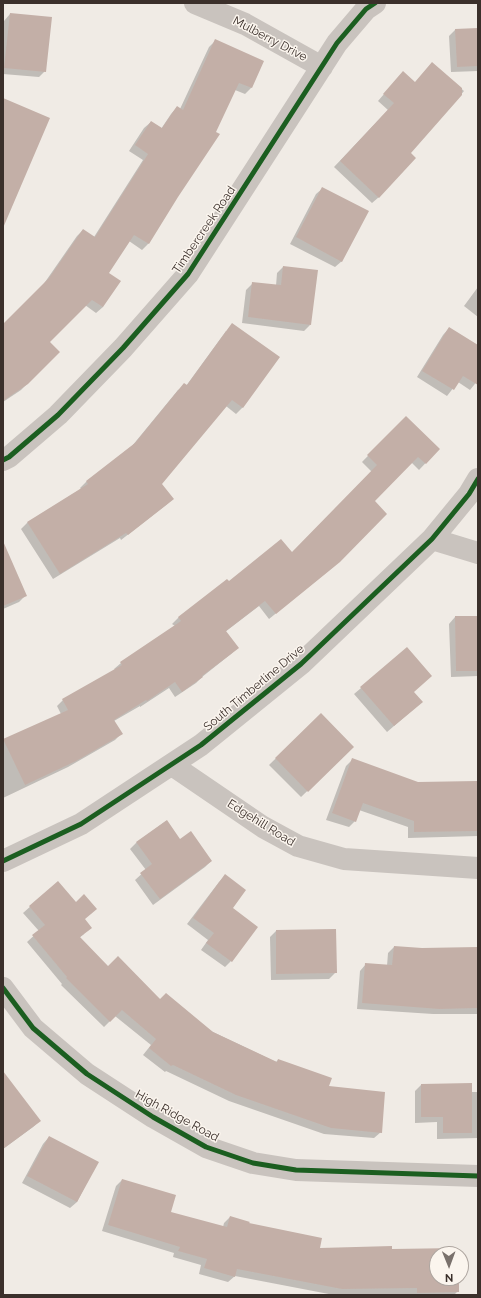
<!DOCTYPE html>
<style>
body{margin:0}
#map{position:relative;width:481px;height:1298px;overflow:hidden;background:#f0ebe5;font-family:Raleway,sans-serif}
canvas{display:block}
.frame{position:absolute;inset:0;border:4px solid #3b302b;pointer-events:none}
.north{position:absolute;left:429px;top:1246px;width:40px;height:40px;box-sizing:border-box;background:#fbf5ee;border:1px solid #aea6a0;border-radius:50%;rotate:179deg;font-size:11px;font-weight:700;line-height:16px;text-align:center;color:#3b302b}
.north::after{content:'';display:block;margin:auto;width:14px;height:18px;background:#7a716c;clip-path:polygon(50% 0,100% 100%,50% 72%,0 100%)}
</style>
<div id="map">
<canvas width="481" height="1298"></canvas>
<div class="frame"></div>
<div class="north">N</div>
</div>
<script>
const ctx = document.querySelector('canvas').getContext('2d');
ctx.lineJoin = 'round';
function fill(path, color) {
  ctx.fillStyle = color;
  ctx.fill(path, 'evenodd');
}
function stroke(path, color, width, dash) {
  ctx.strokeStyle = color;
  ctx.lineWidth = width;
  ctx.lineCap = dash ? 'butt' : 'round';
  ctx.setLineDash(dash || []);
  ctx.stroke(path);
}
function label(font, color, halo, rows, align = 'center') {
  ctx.font = font + ' Raleway,sans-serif';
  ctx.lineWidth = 3;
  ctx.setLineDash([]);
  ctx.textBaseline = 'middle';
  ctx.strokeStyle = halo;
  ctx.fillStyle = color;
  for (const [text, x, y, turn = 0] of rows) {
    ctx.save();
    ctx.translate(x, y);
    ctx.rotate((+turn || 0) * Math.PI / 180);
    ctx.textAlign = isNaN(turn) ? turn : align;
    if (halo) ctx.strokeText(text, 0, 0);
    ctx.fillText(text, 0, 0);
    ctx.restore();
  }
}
const shadow = new Path2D(`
 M10 14 45 71 39 77 3 74 4 21Z
 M478 29V71L451 72 449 36 455 30Z
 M215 41 263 62 251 88 245 94 235 90 177 196 148 244 142 250 129 241 107 273 103 307 96 313 85 305 48 342 59 352 21 390 3 402V326L43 285 77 236 83 230 94 237 143 160 129 151 144 128 151 122 161 129 171 114 177 107 180 109 209 47Z
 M432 64 464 91 410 153 379 197 372 203 334 167 388 110 378 101 397 79 415 83Z
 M323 188 342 261 335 267 290 244 316 194Z
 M283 267 310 325 304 331 242 323 246 290 253 283 276 286 277 273Z
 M478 287V317L464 306Z
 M449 328 478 347V380L470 390 458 382 447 396 417 377 443 335Z
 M226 331 243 407 236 414 226 406 161 484 173 499 166 505 121 540 120 538 53 579 21 529 27 523 81 489 80 488 86 482 132 446 178 390 186 386Z
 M406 417 439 449 419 470 411 462 373 501 386 514 332 568 269 619 259 606 225 632 237 648 231 654 202 677 196 683 175 697 169 688 140 707V706L114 721 121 734 115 740 68 767 3 798 4 740 61 714 57 706 63 700 115 670 114 669 121 663 175 626 172 624 179 617 228 583 292 554 372 472 362 462Z
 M3 544 25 596 19 602 3 609Z
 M455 617H478V676L451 677 449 624Z
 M407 649 415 708 387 732 354 694Z
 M321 714 353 747 301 797 269 765Z
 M352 760 418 783 478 782V836L408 838V827L359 810 355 821 349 827 326 820 346 766Z
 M166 821 180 840 211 861 205 867 153 905 135 880 146 870 130 849 136 843Z
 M225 876 231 908V961L225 967 201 950 208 940 187 924 219 882Z
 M58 882 84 920V934L79 938 108 967 213 1032 276 1062 278 1060 328 1087 381 1132 374 1138 324 1134 229 1101 166 1071 165 1072 143 1055 151 1045 115 1016 104 1027 61 985 62 984 27 942 39 931 23 913Z
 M276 931 336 972 329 979 271 980 270 937Z
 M394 947 422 949 478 948V1014H433L357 1009 360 971 366 964 387 966 388 953Z
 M3 1073 39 1121 33 1127 3 1149Z
 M421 1085 471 1092H478V1138L437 1139V1122L415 1123V1091Z
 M49 1137 97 1163 77 1202 70 1208 22 1183 43 1144Z
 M122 1180 169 1213 223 1227 224 1223 230 1217 319 1249 457 1254H437V1278H458V1291L454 1295H411V1294L334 1295 235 1276 228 1282 199 1274 201 1265 173 1257 174 1253 102 1231 116 1186Z`);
const building = new Path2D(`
 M10 13 52 17 46 72 4 68Z
 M478 28V66L457 67 455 29Z
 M215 39 264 61 252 88 239 83 216 132 220 134 178 197 149 244 134 235 109 273 121 281 103 307 92 300 50 342 60 352 28 384 3 401V324L49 278 83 229 95 237 148 154 135 145 151 121 162 128 177 106 183 110Z
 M432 62 462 88V95L411 153 416 158 379 198 340 161 394 103 383 94 403 71 415 82Z
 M3 98 50 118 3 228Z
 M322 187 369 211 342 262 296 237Z
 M283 266 318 270 311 325 248 317 252 282 281 285Z
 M232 323 280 357 243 408 232 400 162 484 174 499 128 535 126 533 60 574 27 522 88 484 86 481 135 443 184 383 187 385Z
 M449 327 478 345V385L463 376 454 390 422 371Z
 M406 416 440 449 426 464 418 457 375 501 387 514 340 562 276 614 265 601 226 631 239 648 202 676 203 677 182 692 175 682 147 701 146 700 114 720 123 734 76 761 25 785 3 739 68 710 62 699 122 665 120 662 181 621 178 617 227 579 229 581 281 539 292 552 377 465 367 455Z
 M3 541 27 596 3 606Z
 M455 616H478V671H456Z
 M407 647 432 676 414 692 423 702 394 726 360 687Z
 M321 713 354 747 308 792 275 758Z
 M352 758 418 782 477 781 478 831 414 832V821L363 803 356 822 332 813Z
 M167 820 180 839 191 831 212 861 160 899 140 873 152 864 136 842Z
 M225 874 246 890 233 908 258 927 232 962 206 943 214 933 193 918Z
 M58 881 76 902 84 894 97 909 85 919 92 928 80 937 108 966 118 956 160 999 166 993 213 1032 277 1062 278 1059 332 1078 329 1086 385 1092 382 1133 331 1128 236 1095 173 1065 171 1066 149 1048 156 1039 122 1010 110 1022 66 978 67 977 32 935 45 925 29 906Z
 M336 929 337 973 276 974V930Z
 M394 946 422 948 478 947V1008L439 1009 362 1003 365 963 392 965Z
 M3 1071 41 1121 3 1149Z
 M472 1083V1133H443V1117H421V1084Z
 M49 1136 99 1162 77 1202 27 1176Z
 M122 1179 176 1195 171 1212 227 1227 230 1216 250 1222 249 1223 322 1238 320 1248 392 1246V1249L458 1248V1254H437V1278H459V1292L417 1293V1288L342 1289 237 1269 235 1277 204 1268 207 1259 178 1251 180 1247 108 1225Z`);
const minor = new Path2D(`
 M195 3 245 24 322 67
 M3 460 9 457 58 415 123 348 188 274 337 43 366 9 375 3
 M432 539 478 553
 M172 765 263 827 298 846 344 859 478 868
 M3 861 81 824 201 745 301 664 432 539 469 494 478 479
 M3 988 33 1028 87 1074 153 1117 206 1147 253 1163 296 1170 478 1176`);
const cycleway = new Path2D(`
 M3 460 9 457 58 415 123 348 188 274 337 43 366 9 375 3
 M3 861 81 824 201 745 301 664 432 539 469 494 478 479
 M3 988 33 1028 87 1074 153 1117 206 1147 253 1163 296 1170 478 1176`);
const streetNames = [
 ["Mulberry Drive",270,39,28],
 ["Timbercreek Road",204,230,-56],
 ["South Timberline Drive",254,688,-40],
 ["Edgehill Road",261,823,32],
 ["High Ridge Road",177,1116,29]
];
fill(shadow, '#0003');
fill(building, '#c3afa7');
stroke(minor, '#c9c3be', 22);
stroke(cycleway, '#1b5e20', 5);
label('12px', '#3b302b', '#fbf5ee', streetNames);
</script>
